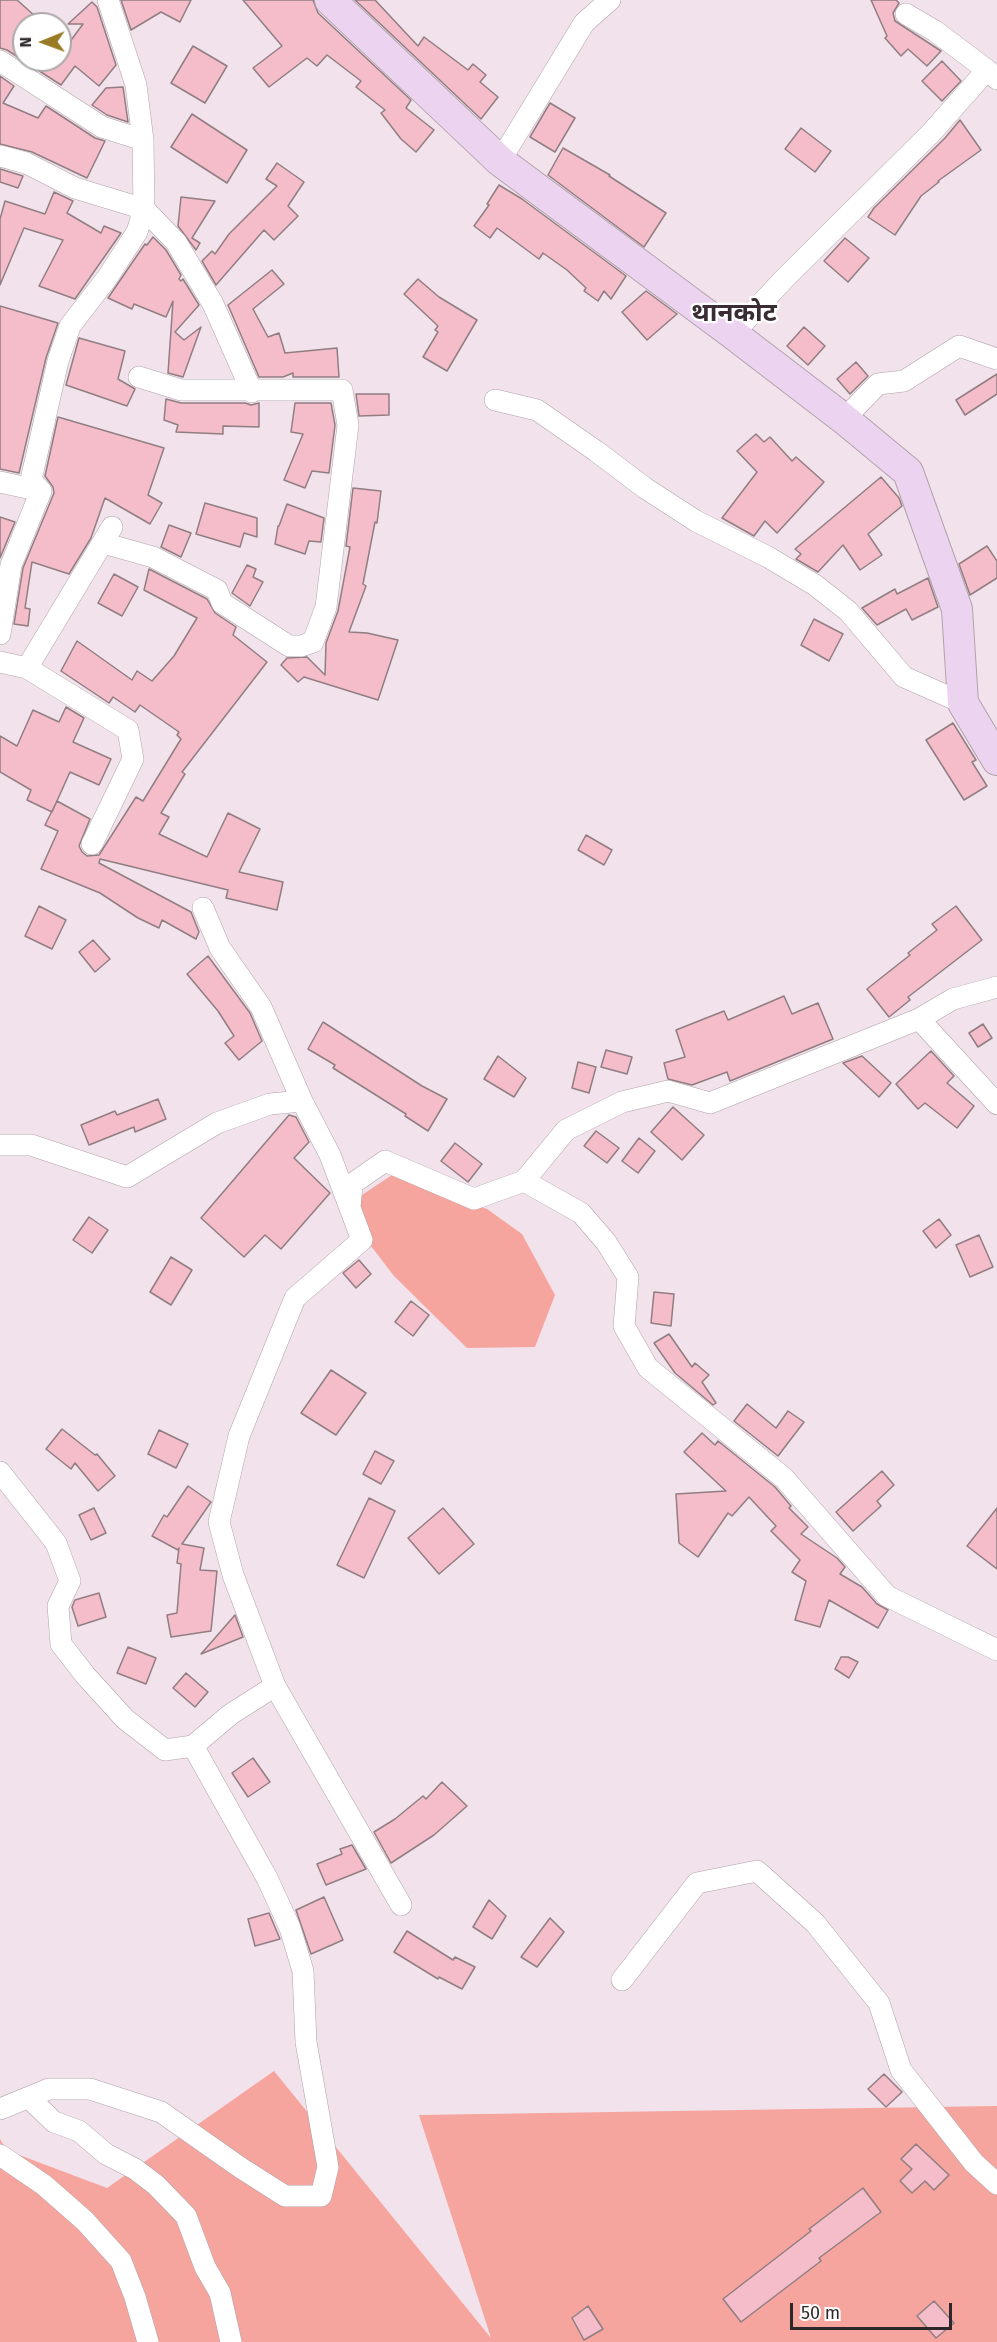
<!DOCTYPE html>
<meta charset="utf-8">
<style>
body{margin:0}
#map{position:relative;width:997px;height:2342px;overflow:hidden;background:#f2e2eb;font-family:"Fira Sans",sans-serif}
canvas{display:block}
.north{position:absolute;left:12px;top:12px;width:60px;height:60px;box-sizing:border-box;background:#fff;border:2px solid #aba9aa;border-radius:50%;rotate:269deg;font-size:16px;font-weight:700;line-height:24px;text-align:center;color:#2d272a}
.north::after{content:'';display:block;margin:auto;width:21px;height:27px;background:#9a7b25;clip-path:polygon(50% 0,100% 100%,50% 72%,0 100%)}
.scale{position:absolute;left:790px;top:2303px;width:162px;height:27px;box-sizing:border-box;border:3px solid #2d272a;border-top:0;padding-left:8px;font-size:18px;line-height:21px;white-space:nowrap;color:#2d272a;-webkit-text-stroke:4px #fff;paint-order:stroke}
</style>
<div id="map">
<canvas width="997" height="2342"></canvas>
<div class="north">N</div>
<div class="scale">50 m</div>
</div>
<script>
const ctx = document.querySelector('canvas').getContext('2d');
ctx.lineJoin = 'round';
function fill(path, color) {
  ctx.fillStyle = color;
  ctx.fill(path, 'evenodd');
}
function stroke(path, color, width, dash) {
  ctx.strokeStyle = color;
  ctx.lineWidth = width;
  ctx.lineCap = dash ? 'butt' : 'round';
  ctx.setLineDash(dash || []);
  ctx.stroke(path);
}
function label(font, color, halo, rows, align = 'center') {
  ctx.font = font + ' "Fira Sans","Noto Sans Devanagari",sans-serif';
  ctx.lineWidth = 4.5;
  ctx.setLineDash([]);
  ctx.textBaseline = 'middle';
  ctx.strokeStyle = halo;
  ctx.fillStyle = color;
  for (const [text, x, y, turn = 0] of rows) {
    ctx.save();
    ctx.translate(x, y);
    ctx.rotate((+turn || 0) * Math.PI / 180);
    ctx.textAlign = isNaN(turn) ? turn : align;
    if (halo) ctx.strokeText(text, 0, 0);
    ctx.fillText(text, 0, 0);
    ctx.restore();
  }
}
const green = new Path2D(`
 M392 1175 487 1209 522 1234 555 1295 535 1347 467 1348 394 1276 351 1220 356 1199Z
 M274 2071 491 2338 419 2115 997 2106V2342H0V2139L6 2150 107 2188Z`);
const building = new Path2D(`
 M0 0H17L44 24H24V60H60V55L83 24H68L92 2 97 7 116 65 99 86 75 66 61 85 7 50 0 48Z
 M121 0H191L180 22 161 12 131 30Z
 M243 0H313L318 13 411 100 406 108 434 130 416 152 401 139 381 113 385 110 356 87 361 81 327 55 317 66 307 58 269 87 253 68 282 46Z
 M355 0H375L418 46 424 37 468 70 473 64 486 75 480 82 498 97 481 119Z
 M871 0H896L899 3 893 13 895 21 941 51 927 66 908 49 901 56 885 38 887 36Z
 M193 46 227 66 205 103 171 83Z
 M942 61 961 81 942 101 922 81Z
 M0 76 14 86 3 103 38 118 46 106 95 138 105 141 87 178 32 152 0 144Z
 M123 87 128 122 107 115 92 105 106 88Z
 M550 103 575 118 555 152 530 137Z
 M192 114 247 150 227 183 171 147Z
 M960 120 981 150 938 181 939 182 921 196 895 235 868 217 874 208 945 138Z
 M801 128 831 151 815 172 785 149Z
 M563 148 610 175 609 176 666 213 644 247 548 175Z
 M277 163 304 182 288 206 298 216 274 240 264 230 216 285 202 261 212 251 215 254 229 234 277 186 266 179Z
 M0 169 23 176 18 188 0 182Z
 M499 185 522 199 626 276 611 299 604 291 598 301 584 291 586 288 567 270 543 253 539 259 497 228 490 238 474 226 489 205 487 204Z
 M54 192 73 201 67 213 101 233 104 226 121 233 75 299 39 286 63 240 24 228 0 285V219L5 201 45 214Z
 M181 197 215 201 192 238 200 243 196 250 178 226Z
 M153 237 166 250 181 275 179 279 181 281 183 279 199 305 175 332 184 340 201 327 183 377 168 373 173 301 166 317 134 304 132 309 108 298 145 244 147 245Z
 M845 238 869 258 848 282 824 261Z
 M272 270 284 284 253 309 268 337 279 333 285 353 337 348 339 377H293V373L283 377H259L228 305Z
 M418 279 439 297 477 320 447 371 423 357 438 332 435 330 438 326 404 294Z
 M646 291 677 314 647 340 622 312Z
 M0 306 58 323 46 358 19 473 0 469Z
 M804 327 825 346 808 365 787 346Z
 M79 338 125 351 118 379 135 389 127 406 66 385Z
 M856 362 868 376 850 394 837 379Z
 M997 374V394L965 415 956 400Z
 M356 394H389V415L359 416Z
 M166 399 181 403H245L251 405 259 403V427L223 426V434L176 432 178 425 164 420Z
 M295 403H331L335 425 329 473 312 471 305 488 284 480 303 434 291 432Z
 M58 417 164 448 148 495 162 503 150 524 105 498 91 538 69 574 32 562 25 608 30 609 28 626 14 624 23 568 54 493 53 487 45 476Z
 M756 434 764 442 770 437 792 461 796 457 824 482 777 533 765 521 754 536 722 518 757 472 737 451Z
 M881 477 899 498 902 506 868 534 882 555 860 570 843 545 818 572 796 559 801 554 795 549Z
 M353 488 381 491 377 523 375 522 363 584 366 586 349 632 367 633 398 640 378 700 304 677 298 682 281 665 287 658 307 657 325 675 326 643 338 611 350 547 346 546Z
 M205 503 257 518V537L244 533 240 547 196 534Z
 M287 504 324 518 321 542 309 541 305 554 275 544 278 526H279Z
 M0 517 15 522 0 558Z
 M169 525 191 533 181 557 161 547Z
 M987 546 997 561V578L970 595 959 564Z
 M247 565 256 569 253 577 263 582 250 606 232 593Z
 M149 569 207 599 215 613 236 627 233 635 267 662 182 772 185 774 161 813 169 817 159 834 207 857 228 813 260 829 239 872 283 882 277 910 226 898 228 890 100 859 99 863 191 912 199 932 196 939 162 920 159 928 138 918 100 893 41 869 58 831 45 825 57 801 90 819 79 846 82 852 87 856 99 855 136 797 143 801 181 739 177 735 179 732 140 705 135 712 113 697 109 703 61 671 77 641 132 680 137 671 152 681 174 656 197 618 144 590Z
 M114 574 138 587 122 616 98 603Z
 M928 578 938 607 912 620 906 609 877 625 862 608 895 589 897 594Z
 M814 619 843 634 829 661 801 645Z
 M66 707 84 718 73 742 111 759 99 785 70 772 52 812 27 800 31 790 0 772V736L17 746 33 710 59 722Z
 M953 723 976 760 972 762 987 786 964 800 926 740Z
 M586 835 612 850 604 865 578 850Z
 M39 906 66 920 52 949 25 936Z
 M956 906 982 940 908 997 910 1000 889 1017 867 989 910 955 908 953 937 930 932 924Z
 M93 940 110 959 95 972 79 952Z
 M208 956 250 1013 262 1041 239 1060 225 1043 234 1036 218 1011 187 974Z
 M784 996 792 1014 818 1003 833 1039 730 1081 727 1072 692 1085 668 1079 664 1063 685 1057 676 1030 724 1011 728 1020Z
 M323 1022 422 1086 447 1099 428 1131 405 1116 406 1114 333 1068 335 1065 308 1049Z
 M983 1024 992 1038 978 1047 969 1033Z
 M606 1050 632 1057 627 1074 601 1067Z
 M931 1051 954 1076 947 1083 974 1106 957 1128 925 1103 918 1109 896 1084Z
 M498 1056 526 1078 514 1097 484 1079Z
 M862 1056 891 1083 879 1097 843 1063Z
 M578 1062 596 1067 589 1093 572 1088Z
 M158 1099 166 1119 135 1132 134 1127 89 1145 81 1125 115 1111 117 1115Z
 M673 1107 704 1135 682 1160 651 1132Z
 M289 1115 296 1117 309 1142 294 1158 330 1193 281 1249 265 1235 244 1257 201 1218Z
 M596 1131 619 1148 607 1163 584 1146Z
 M639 1138 655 1151 638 1173 622 1161Z
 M455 1143 482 1164 468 1182 441 1161Z
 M89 1217 108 1230 92 1253 73 1240Z
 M939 1219 951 1235 936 1248 923 1231Z
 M979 1235 993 1267 970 1277 956 1245Z
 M171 1257 192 1270 171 1305 150 1292Z
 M359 1260 371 1274 356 1288 343 1273Z
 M654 1292 674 1294 671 1326 651 1323Z
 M411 1301 429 1315 413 1336 395 1322Z
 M669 1334 692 1367 695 1363 709 1375 702 1382 716 1403 713 1405 675 1373 654 1343Z
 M331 1370 366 1393 336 1435 301 1413Z
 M747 1404 776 1428 788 1411 804 1422 778 1456 734 1421Z
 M62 1429 95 1455 97 1454 115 1476 98 1491 75 1463 71 1469 46 1449Z
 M159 1430 188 1444 176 1468 148 1454Z
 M702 1433 715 1445 718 1441 775 1487 791 1506 789 1508 808 1527 801 1534 837 1558 845 1567 840 1574 862 1587 877 1604 888 1610 878 1628 829 1600 820 1627 795 1620 806 1581 792 1572 800 1560 771 1531 776 1526 749 1497 732 1516 728 1513 698 1557 679 1543 676 1494 726 1491 684 1452Z
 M375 1451 394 1461 381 1484 363 1474Z
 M882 1471 894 1485 877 1501 881 1506 853 1531 836 1512Z
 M188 1486 211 1502 182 1544 204 1548 200 1570 217 1571 211 1631 171 1637 167 1615 177 1613 181 1564 177 1563 179 1548 178 1550 152 1536 164 1515 167 1517Z
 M369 1498 395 1511 364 1578 337 1565Z
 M94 1508 106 1533 91 1540 79 1515Z
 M443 1508 474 1544 439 1574 408 1538Z
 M997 1508V1569L967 1546Z
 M99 1593 106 1617 78 1626 72 1607 75 1600Z
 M235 1615 243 1637 201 1654Z
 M128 1647 156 1658 146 1684 117 1673Z
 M841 1657H848L858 1662 849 1678 835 1669Z
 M186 1673 208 1692 195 1707 173 1688Z
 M253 1758 270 1782 248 1797 232 1773Z
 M442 1782 467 1806 434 1835 391 1863 374 1832 395 1819 423 1796 426 1799Z
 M352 1845 366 1869 326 1885 317 1864 342 1854 340 1849Z
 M324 1897 343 1940 311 1954 296 1910Z
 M489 1900 506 1916 492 1939 473 1927Z
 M269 1913 280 1939 255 1946 248 1919Z
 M550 1918 564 1932 537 1967 521 1957Z
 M407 1931 453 1960 455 1957 475 1967 462 1989 439 1977 438 1979 394 1952Z
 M884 2074 902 2092 886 2107 868 2089Z
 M916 2144 949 2175 934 2190 925 2181 912 2193 900 2181 912 2169 901 2159Z
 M863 2188 881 2212 819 2258 821 2261 741 2322 723 2299 811 2231 809 2229Z
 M934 2301 954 2323 936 2338 917 2316Z
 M588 2306 603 2329 584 2340 572 2318Z`);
const street = new Path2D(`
 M906 14 935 31 987 70
 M0 61 102 127 143 140
 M0 156 26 163 75 188 144 209 176 242 213 304 252 392
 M500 161 584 23 610 0
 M733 334 784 279 931 133 987 70 997 79
 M495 400 537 410 596 451 645 488 696 521 768 557 815 585 848 611 904 677 963 703
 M844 419 878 384 904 381 959 346 997 359
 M0 482 41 491
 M103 543 153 557 217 590 222 603 289 646H301L313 642 326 607 348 425 342 390H181L139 377
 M0 634 11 565 41 491 31 480 58 361 70 326 107 278 137 232 144 209 143 140 136 85 108 0
 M0 662 27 668 112 527
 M27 668 128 730 133 759 92 844
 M203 908 220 948 261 1007 302 1101
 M919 1019 997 1104
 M0 1145H31L127 1177 217 1123 270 1104 302 1101 330 1155 362 1240 350 1208 352 1184 385 1161 474 1199 524 1181 566 1130 622 1102 668 1091 710 1103 919 1019 953 999 997 987
 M524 1181 581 1213 606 1242 628 1277 624 1326 648 1368 784 1478 887 1596 997 1650
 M362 1240 295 1298 239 1436 219 1522 233 1575 275 1686 401 1905
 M0 1472 56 1543 70 1581 58 1606 61 1644 85 1675 125 1719 165 1750 193 1746 231 1714 275 1686
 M622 1980 697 1883 757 1871 815 1923 879 2003 901 2070 974 2163 997 2184
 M29 2098 54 2122 79 2131 106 2154 135 2169 156 2185 186 2216 205 2267 220 2293 231 2342
 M0 2109 49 2089H90L161 2112 241 2168 285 2196H321L328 2167 306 2042 303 1971 290 1928 267 1878 193 1746
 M0 2155 44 2185 85 2221 121 2261 135 2297 148 2342`);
const secondary = new Path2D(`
 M330 0 500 161 733 334 844 419 908 472 957 609 963 703 997 760`);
const districtNames = [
 ["थानकोट",734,314]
];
fill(green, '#f5a59d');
fill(building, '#f5bdc9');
stroke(building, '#907e82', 1.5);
stroke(street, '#b1a2aa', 22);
stroke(secondary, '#b1a2aa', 32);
stroke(street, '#fff', 21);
stroke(secondary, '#ecd4f0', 30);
label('bold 26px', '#392c33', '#fff', districtNames);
</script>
